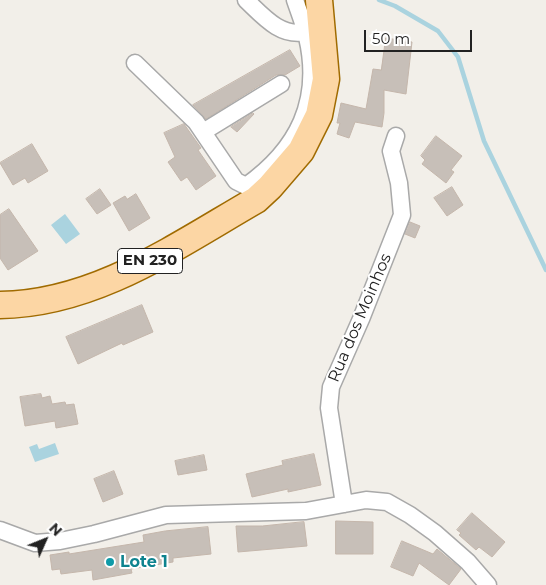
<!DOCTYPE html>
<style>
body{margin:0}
#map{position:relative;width:546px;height:585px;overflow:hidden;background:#f2efe9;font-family:Montserrat,sans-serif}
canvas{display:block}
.north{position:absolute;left:20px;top:515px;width:50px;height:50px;-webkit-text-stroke:4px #fff;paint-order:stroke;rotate:46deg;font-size:14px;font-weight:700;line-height:20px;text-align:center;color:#222}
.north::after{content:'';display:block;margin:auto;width:18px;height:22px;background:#222;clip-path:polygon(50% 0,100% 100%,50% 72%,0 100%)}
.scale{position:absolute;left:364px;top:30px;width:108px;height:22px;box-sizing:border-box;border:2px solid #222;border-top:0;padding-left:6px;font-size:15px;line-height:18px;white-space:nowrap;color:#222;-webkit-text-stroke:4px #fff;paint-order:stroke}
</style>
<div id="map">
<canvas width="546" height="585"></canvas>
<div class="north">N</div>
<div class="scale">50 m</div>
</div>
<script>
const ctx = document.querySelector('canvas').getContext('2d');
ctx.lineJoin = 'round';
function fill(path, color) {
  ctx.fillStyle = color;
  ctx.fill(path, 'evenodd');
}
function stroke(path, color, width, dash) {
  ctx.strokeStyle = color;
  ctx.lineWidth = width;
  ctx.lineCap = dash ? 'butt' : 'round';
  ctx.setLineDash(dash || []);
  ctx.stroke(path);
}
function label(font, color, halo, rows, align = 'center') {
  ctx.font = font + ' Montserrat,sans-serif';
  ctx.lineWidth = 4;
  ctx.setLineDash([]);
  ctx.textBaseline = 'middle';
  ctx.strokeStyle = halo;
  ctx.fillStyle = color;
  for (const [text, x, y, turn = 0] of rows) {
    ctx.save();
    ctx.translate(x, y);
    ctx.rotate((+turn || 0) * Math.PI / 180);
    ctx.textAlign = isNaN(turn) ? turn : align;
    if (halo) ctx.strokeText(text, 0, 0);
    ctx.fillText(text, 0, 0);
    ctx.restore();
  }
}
const water = new Path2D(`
 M65 214 80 234 66 244 51 225Z
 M55 443 59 454 35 462 29 447 37 444 39 449Z`);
const stream = new Path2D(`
 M379 0 395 6 438 31 458 57 484 141 546 270`);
const building = new Path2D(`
 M386 38 412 42 406 94 384 90V113L382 127 355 122 349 138 337 134 340 123H337L341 103 366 109 373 69 381 70Z
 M290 50 300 66 285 75H276L206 119 193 105Z
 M253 113 254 114 237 132 231 127Z
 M184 124 201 148 198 150 216 176 196 190 187 177 181 181 168 162 175 157 164 133Z
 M436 136 462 156 451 170 454 172 446 183 422 164 425 160 421 156Z
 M32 144 48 171 28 183 25 178 13 185 0 163Z
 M452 187 463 205 447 216 434 198Z
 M100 189 111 205 97 214 86 199Z
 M136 194 150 218 129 231 113 203 125 196 127 199Z
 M9 209 38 251 8 270 0 258V215Z
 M410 222 420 226 415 238 405 234Z
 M142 305 153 332 123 345 122 343 78 364 66 337Z
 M41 394 42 398 50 396 52 404 65 402 66 405 74 404 78 424 56 428 55 421 25 426 20 397Z
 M314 454 321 485 288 492V489L252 497 246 474 283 465 282 461Z
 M204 455 207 470 178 475 175 461Z
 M114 471 123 494 103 502 94 479Z
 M472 513 505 542 492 557 479 547 476 550 459 535 461 533 457 530Z
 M336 521 373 522V554H336Z
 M304 522 307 546 238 552 236 526H262Z
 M208 527 211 554 173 558V562L131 569 132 573 93 580 92 570 61 574 60 569 52 570 50 555 69 552V554L144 542 143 535 165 531Z
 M402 541 433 554 437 549 461 569 449 585 419 563 413 576 391 567Z`);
const street = new Path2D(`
 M246 0C263 16 280 37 305 32
 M135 63 196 122 236 181 246 186C298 149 322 101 307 37 304 24 299 12 295 0
 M203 132 281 84
 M344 504 329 408 331 387 361 319 402 215 399 183 391 151 396 136
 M0 530 35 543 60 541 94 534 166 515 306 511 366 500 387 502 410 515 435 533 468 562 488 585`);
const primary = new Path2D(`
 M0 305C95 304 176 246 256 200L270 187 301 151 319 115 326 79 319 0`);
const markers = [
 [110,562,5,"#0f9aa8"]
];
const shields = [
 [150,261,65]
];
const shieldNames = [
 ["EN 230",150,261]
];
const streetNames = [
 ["Rua dos Moinhos",360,318,-67]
];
const cultureNames = [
 ["Lote 1",120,562]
];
fill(water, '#aad3df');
stroke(stream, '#aad3df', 4.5);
fill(building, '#c7bfb8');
stroke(building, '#c4b6ab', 1);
stroke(street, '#a9a9a9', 19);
stroke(primary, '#a06b00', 29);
stroke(street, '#fff', 16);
stroke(primary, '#fcd6a4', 26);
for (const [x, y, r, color] of markers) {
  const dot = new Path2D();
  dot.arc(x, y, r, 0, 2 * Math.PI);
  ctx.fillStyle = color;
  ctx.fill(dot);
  stroke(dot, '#fff', 2);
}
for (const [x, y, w] of shields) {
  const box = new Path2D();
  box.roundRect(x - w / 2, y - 12.5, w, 25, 4);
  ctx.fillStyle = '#fff';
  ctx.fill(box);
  stroke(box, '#222', 1);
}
label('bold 15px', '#222', null, shieldNames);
label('16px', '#222', '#fff', streetNames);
label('bold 16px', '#0d838f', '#fff', cultureNames, 'left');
</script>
